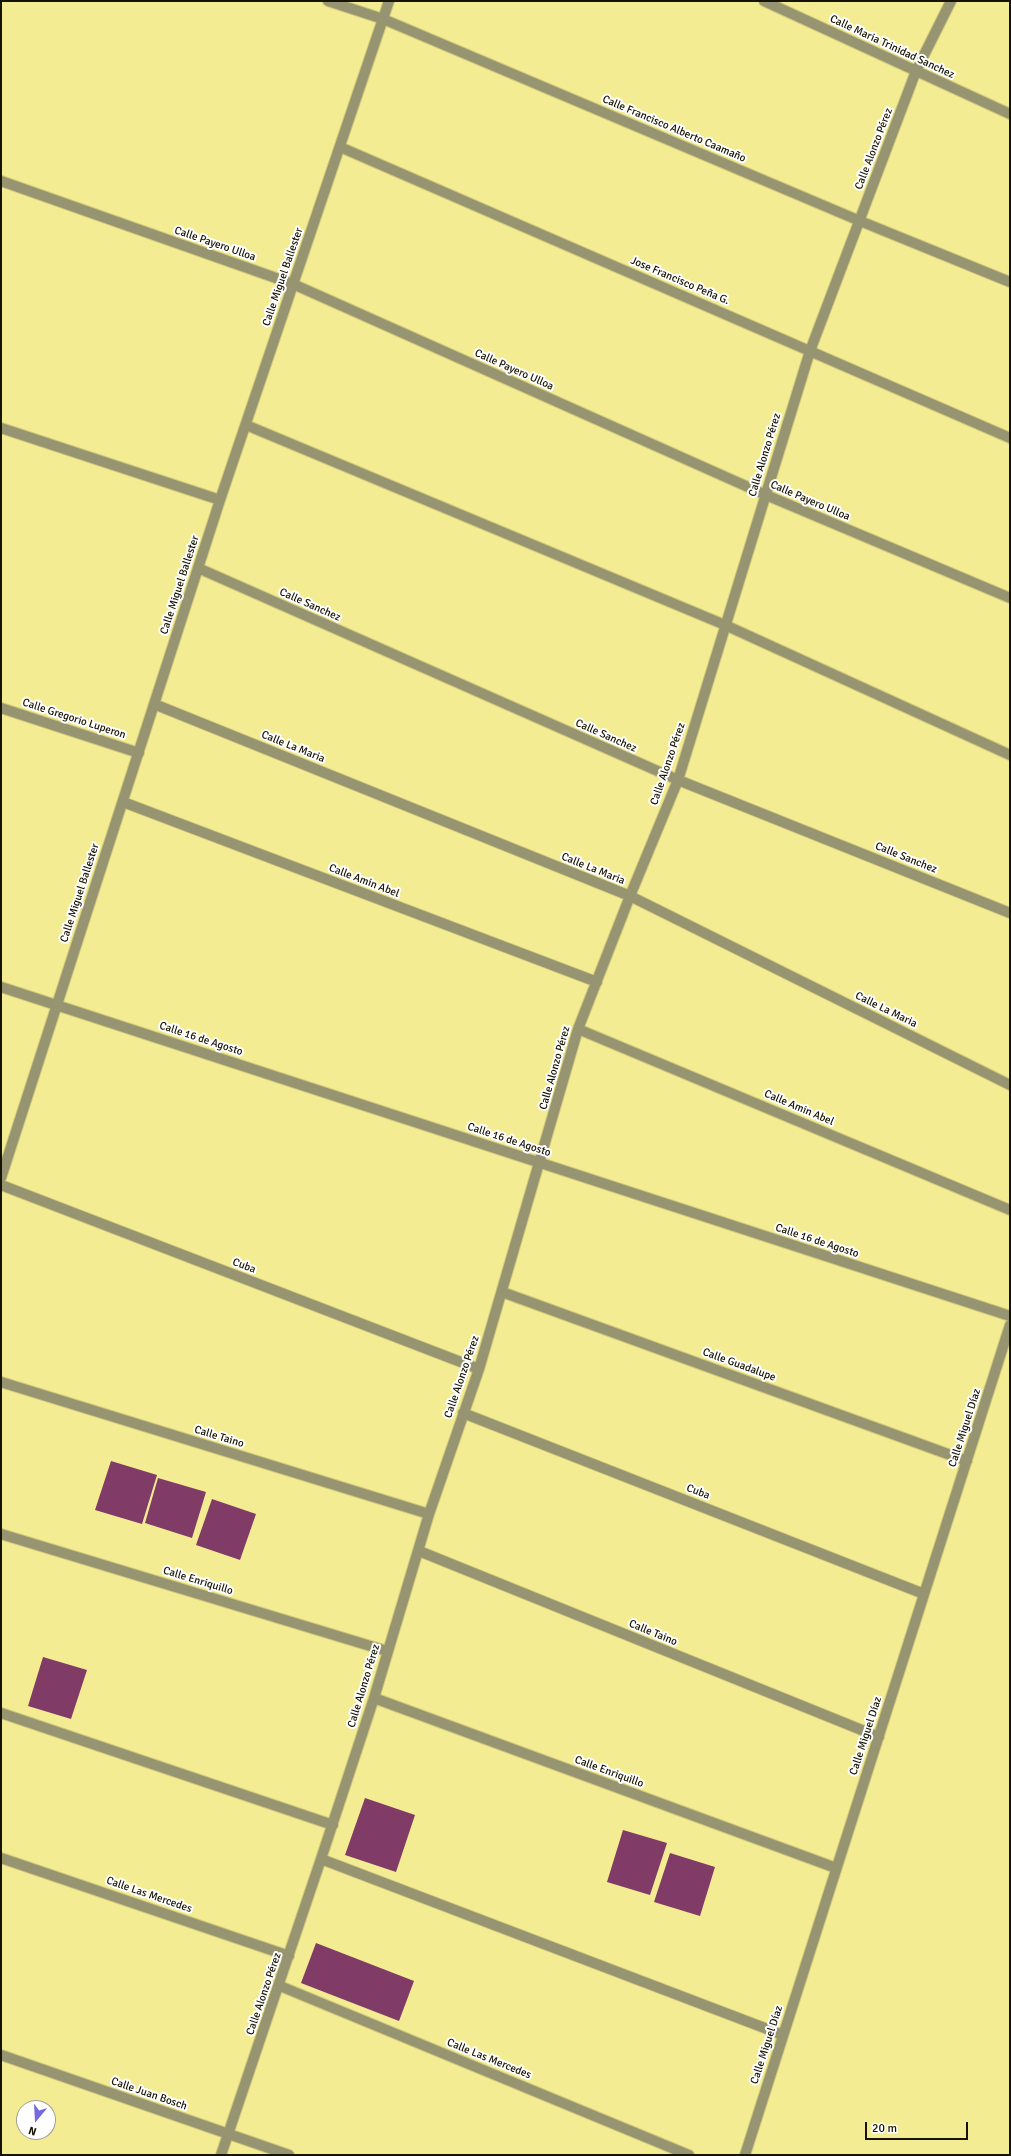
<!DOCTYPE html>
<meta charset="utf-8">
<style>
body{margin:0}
#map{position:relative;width:1011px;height:2156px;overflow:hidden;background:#f3ec93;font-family:Signika,sans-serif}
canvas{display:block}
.frame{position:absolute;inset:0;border:2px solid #161300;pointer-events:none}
.north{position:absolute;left:16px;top:2100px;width:40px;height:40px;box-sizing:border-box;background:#fff;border:1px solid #a2a199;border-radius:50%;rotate:198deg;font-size:11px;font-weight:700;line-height:16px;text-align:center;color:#161300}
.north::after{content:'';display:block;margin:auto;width:14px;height:18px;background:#7469e3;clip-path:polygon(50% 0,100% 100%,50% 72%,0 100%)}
.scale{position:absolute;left:865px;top:2122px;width:103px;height:18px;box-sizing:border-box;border:2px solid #161300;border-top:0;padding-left:5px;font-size:12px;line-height:14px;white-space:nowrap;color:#161300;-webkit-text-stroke:3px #fff;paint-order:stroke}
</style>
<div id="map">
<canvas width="1011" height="2156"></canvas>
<div class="frame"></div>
<div class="north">N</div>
<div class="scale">20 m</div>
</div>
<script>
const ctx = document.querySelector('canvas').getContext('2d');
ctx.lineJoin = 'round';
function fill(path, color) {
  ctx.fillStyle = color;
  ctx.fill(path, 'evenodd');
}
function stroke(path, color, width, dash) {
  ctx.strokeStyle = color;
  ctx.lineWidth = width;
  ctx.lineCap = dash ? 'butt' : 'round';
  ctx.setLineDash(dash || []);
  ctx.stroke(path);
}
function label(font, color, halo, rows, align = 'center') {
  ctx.font = font + ' Signika,sans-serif';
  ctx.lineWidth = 4;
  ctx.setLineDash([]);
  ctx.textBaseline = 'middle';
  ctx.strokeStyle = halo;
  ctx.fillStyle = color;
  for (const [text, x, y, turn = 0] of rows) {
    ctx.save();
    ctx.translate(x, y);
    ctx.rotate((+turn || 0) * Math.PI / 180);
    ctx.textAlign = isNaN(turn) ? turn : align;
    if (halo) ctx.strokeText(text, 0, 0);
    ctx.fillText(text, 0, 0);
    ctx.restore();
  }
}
const building = new Path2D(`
 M111 1461 157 1475 142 1524 95 1510Z
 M158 1478 206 1492 192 1538 145 1523Z
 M212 1499 256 1514 240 1560 196 1545Z
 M43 1657 87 1670 71 1719 28 1706Z
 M365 1798 415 1815 396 1872 345 1855Z
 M623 1830 667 1843 650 1895 607 1882Z
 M670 1853 715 1867 700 1916 654 1902Z
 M316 1943 414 1981 399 2021 301 1983Z`);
const minor = new Path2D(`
 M328 1 383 19 860 221 1010 282
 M764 1 1010 114
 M340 147 1010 438
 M1 181 293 284 766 495 1010 598
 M246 425 725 625 1010 755
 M1 428 220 500
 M198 568 678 780 1010 913
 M154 704 630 896 1010 1085
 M1 708 139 753
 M123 802 597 982
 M1 987 1010 1316
 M578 1029 1010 1210
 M1 1178 220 500 389 1
 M1 1185 479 1369
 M502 1292 967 1461
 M1 1382 429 1514
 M463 1413 924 1594
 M1 1534 387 1651
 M419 1551 879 1737
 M374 1698 836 1868
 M1 1713 333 1825
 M1 1858 289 1956
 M321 1859 783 2035
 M280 1986 689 2155
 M1 2055 289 2155
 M221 2155 321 1859 374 1698 429 1514 479 1369 578 1029 630 896 678 780 810 351 916 71 951 1
 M745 2155 1010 1325`);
const streetNames = [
 ["Calle Maria Trinidad Sanchez",892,47,25],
 ["Calle Francisco Alberto Caamaño",674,129,23],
 ["Calle Alonzo Pérez",874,149,-69],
 ["Calle Payero Ulloa",215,244,19],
 ["Calle Miguel Ballester",283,277,-71],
 ["Jose Francisco Peña G.",680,281,23],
 ["Calle Payero Ulloa",514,370,24],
 ["Calle Alonzo Pérez",765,455,-73],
 ["Calle Payero Ulloa",810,501,23],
 ["Calle Miguel Ballester",180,585,-72],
 ["Calle Sanchez",310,605,24],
 ["Calle Gregorio Luperon",74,719,18],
 ["Calle Sanchez",606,736,24],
 ["Calle La Maria",293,747,22],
 ["Calle Alonzo Pérez",668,764,-71],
 ["Calle Sanchez",906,858,22],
 ["Calle La Maria",593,869,22],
 ["Calle Amin Abel",364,881,21],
 ["Calle Miguel Ballester",80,893,-72],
 ["Calle La Maria",886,1010,26],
 ["Calle 16 de Agosto",201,1039,18],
 ["Calle Alonzo Pérez",555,1068,-74],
 ["Calle Amin Abel",799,1108,23],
 ["Calle 16 de Agosto",509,1140,18],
 ["Calle 16 de Agosto",817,1241,18],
 ["Cuba",244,1266,21],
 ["Calle Guadalupe",739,1365,20],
 ["Calle Alonzo Pérez",462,1377,-71],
 ["Calle Miguel Díaz",965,1428,-72],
 ["Calle Taino",219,1437,17],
 ["Cuba",698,1492,21],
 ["Calle Enriquillo",198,1581,17],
 ["Calle Taino",653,1633,22],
 ["Calle Alonzo Pérez",364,1686,-73],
 ["Calle Miguel Díaz",866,1736,-72],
 ["Calle Enriquillo",609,1772,20],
 ["Calle Las Mercedes",149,1895,19],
 ["Calle Alonzo Pérez",264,1994,-71],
 ["Calle Miguel Díaz",767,2045,-72],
 ["Calle Las Mercedes",489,2059,22],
 ["Calle Juan Bosch",149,2094,19]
];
fill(building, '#803b66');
stroke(minor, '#d0c97b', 12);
stroke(minor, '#979471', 10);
label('11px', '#161300', '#fff', streetNames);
</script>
